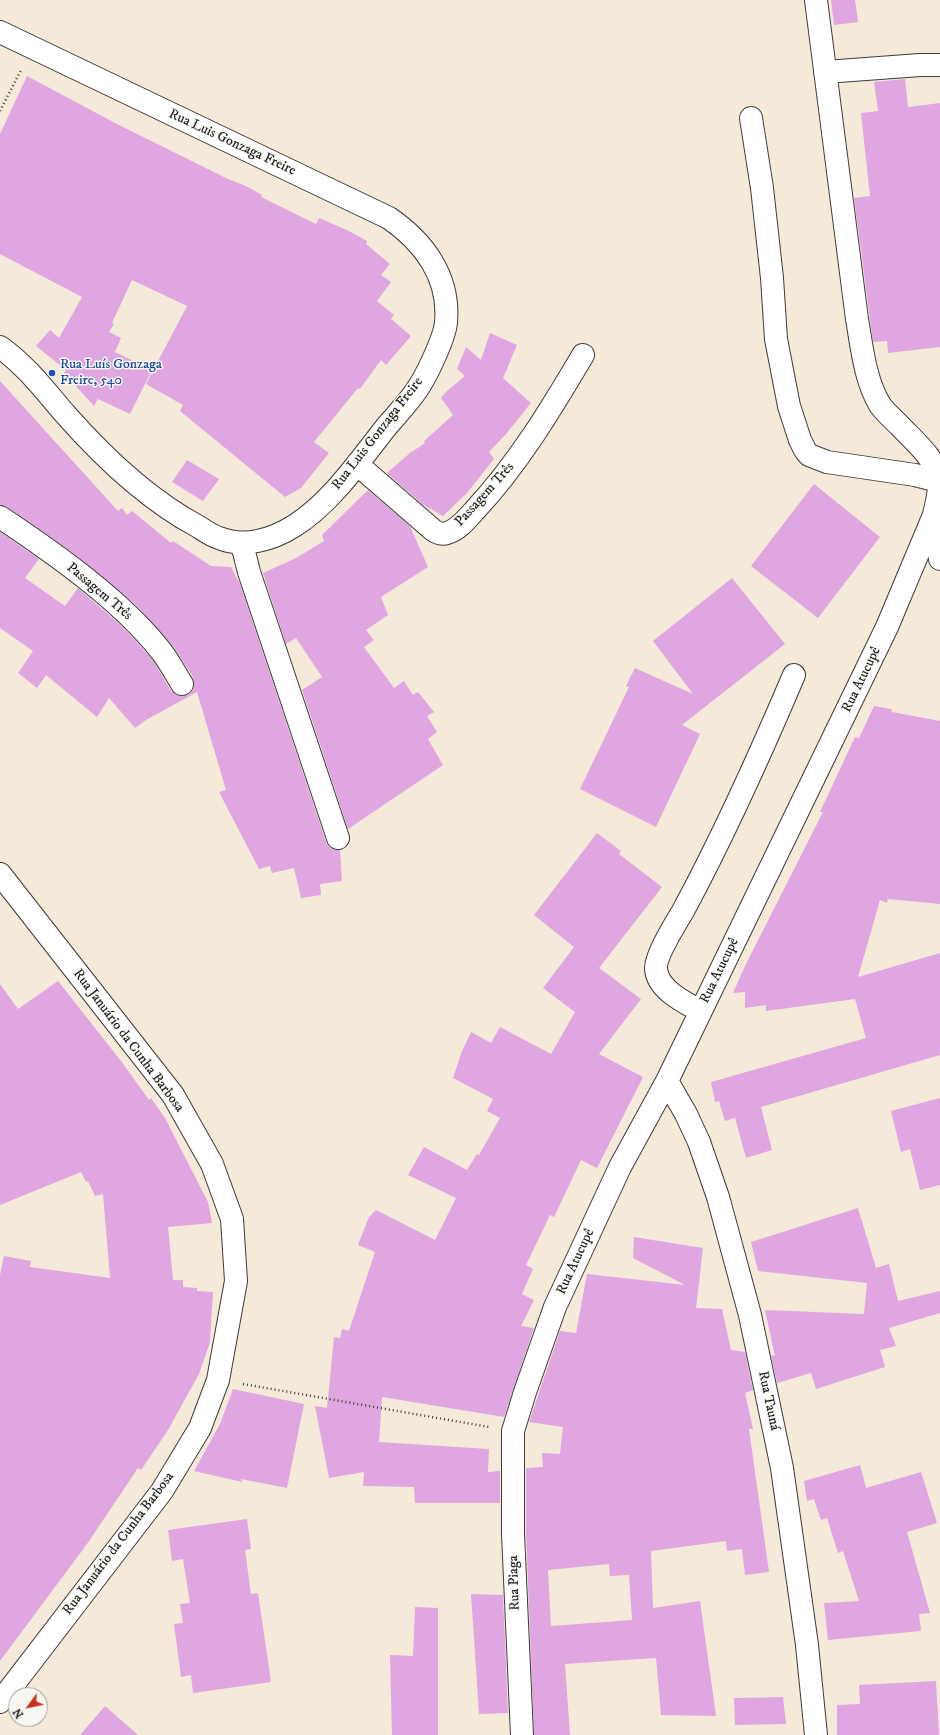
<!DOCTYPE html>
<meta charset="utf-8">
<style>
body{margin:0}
#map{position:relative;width:940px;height:1735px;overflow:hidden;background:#f5e9da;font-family:"IM FELL DW Pica",serif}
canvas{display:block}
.north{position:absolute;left:8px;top:1687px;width:40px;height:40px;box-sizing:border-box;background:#f6f6f2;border:1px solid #9f9f9c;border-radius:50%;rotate:237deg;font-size:11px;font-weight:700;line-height:16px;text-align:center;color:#1c1c1c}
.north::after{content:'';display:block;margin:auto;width:14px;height:18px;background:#c8321e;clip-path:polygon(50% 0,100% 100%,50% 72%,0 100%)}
</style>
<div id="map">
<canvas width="940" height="1735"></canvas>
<div class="north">N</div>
</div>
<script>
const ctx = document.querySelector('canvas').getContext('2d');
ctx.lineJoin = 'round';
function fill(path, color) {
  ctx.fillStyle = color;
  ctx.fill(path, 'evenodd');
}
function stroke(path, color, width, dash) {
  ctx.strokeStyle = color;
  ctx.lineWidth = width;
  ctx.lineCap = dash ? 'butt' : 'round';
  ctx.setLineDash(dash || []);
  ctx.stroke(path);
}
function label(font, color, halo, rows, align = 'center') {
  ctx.font = font + ' "IM FELL DW Pica",serif';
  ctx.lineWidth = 3;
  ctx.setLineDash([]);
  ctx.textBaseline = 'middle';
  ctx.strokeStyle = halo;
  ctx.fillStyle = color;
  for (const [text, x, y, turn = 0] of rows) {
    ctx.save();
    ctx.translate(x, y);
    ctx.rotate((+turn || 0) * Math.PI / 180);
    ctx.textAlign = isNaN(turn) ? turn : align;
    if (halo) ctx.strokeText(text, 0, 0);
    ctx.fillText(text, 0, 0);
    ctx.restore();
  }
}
const building = new Path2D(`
 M831 0H855L858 22 834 25Z
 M27 76 117 124 228 179 246 186 262 195 261 197 316 224 319 218 349 231 367 241 366 244 390 264 381 275 391 282 377 301 394 315 391 319 411 336 386 365 381 360 360 389 358 388 314 442 329 453 301 488 285 497 180 411 183 405 146 384 187 306 132 280 112 323 114 324 109 332 121 338 115 352 152 370 130 414 98 399 94 406 64 373 66 370 36 346 50 330 59 338 82 297 0 254V134Z
 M905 79 908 107 940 103V347L888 353 887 341 873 342 854 198 870 196 861 113 878 111 874 82Z
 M490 333 517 345 503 378 531 403 506 434 489 452 494 459 467 493 443 516 422 504 387 473 410 453 425 443 424 441 453 415 441 398 447 391 465 376 457 369 466 347 481 360Z
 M0 381 118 511 122 508 127 515 132 511 171 543 173 541 211 566 231 567 240 584 326 842 330 848 335 850H340L342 881 320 884 321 895 301 898 294 868 272 873 270 866 259 869 219 792 226 790 197 692 146 720 135 728 109 698 97 717 46 675 37 688 18 673 33 651 0 628V532L39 559 25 578 65 606 78 588 118 623 136 641 154 662 171 691 176 695 182 696 188 695 193 690 194 684 193 677 174 647 135 604 71 552 7 507 0 505Z
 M187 460 219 479 203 501 172 482Z
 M814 484 880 537 818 618 751 566Z
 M368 490 410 526 428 567 381 597 388 615 366 630 374 640 364 647 394 688 404 681 413 695 418 692 434 712 427 716 437 732 428 739 443 765 348 829 302 690 322 677 296 638 286 644 263 573 296 558 324 541 322 535Z
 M732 578 785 644 682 725 700 734 656 827 580 789 629 687 626 686 635 668 693 694 653 641Z
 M874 706 891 709 892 712 940 721V904L888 899 887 903 880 900 858 977 940 953V1055L761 1107 772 1150 746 1158 735 1118 725 1121 719 1101 715 1102 711 1082 866 1038 855 999 766 1011V1005L745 1008V992L733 993 745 966 823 812H820L855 737 859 738Z
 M597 833 621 851 619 854 662 887 599 968 641 999 599 1054 643 1077 597 1168 581 1160 554 1217 550 1215 526 1265 533 1269 522 1294 534 1300 521 1326 534 1328 504 1417 382 1397 379 1442 489 1449 488 1472 500 1471V1503H415L414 1487 363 1486 364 1472 329 1478 315 1406 327 1408 334 1337 340 1338 342 1329 349 1331 375 1252 358 1245 369 1217 376 1210 435 1240 456 1198 408 1175 424 1147 467 1170 477 1154 479 1155 500 1118 487 1111 493 1099 453 1078 462 1051 471 1032 491 1043 500 1027 551 1054 575 1012 543 988 574 947 534 915Z
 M58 981 121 1061 149 1100 151 1098 165 1118 208 1202 212 1223 168 1227 173 1280H183V1287L197 1288V1291L213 1292 210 1342 199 1374 168 1430 141 1470 138 1468 87 1544 0 1661V1275L4 1256 31 1261 30 1267 110 1278 103 1194 95 1196 88 1181 86 1182 81 1172 0 1205V984L18 1009Z
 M940 1098V1185L920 1190 910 1149 901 1152 891 1111Z
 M858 1208 876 1268 889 1264 898 1301 940 1291V1313L889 1328 896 1346 880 1350 885 1367 816 1389 811 1373 777 1383 771 1355 775 1356 765 1310 864 1314 867 1283 758 1271 751 1242Z
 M634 1237 703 1248 696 1308 722 1309 731 1350 745 1352 753 1390 745 1393 753 1429H749L769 1572 745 1575 742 1549 727 1551 726 1541 651 1551 653 1608 700 1601 716 1716 661 1715 656 1658 565 1664 570 1735H534L526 1534V1468L543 1467 542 1453 560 1454 563 1427 529 1422 560 1331 576 1333 587 1274 685 1285 633 1258ZM609 1564 610 1576 629 1575 632 1620 551 1626 548 1570Z
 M233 1389 304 1404 287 1488 241 1479 242 1482 194 1471 220 1424Z
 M860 1465 866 1488 921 1472 937 1523 907 1532 930 1613 919 1614 921 1631 828 1640 824 1603 859 1601 843 1551 838 1553 827 1518 821 1520 814 1499 807 1501 804 1481Z
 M247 1519 251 1549 245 1550 251 1594 258 1593 271 1682 193 1693 191 1675 181 1677 174 1624 183 1623 180 1604 190 1603 183 1559 172 1561 168 1530Z
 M471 1594 503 1595 508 1713 479 1714Z
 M415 1607 438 1608V1735H392L390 1655 413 1656Z
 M936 1681 939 1735H837V1705L860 1704 859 1685Z
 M783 1697 786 1724 735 1725 734 1698Z
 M105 1706 138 1735H80Z`);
const path = new Path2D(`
 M0 111 21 70
 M243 1384 489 1427`);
const minor = new Path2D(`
 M0 32 389 218C424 242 450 277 446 322 445 337 428 372 420 385 411 400 398 413 387 426 360 460 331 503 294 526 272 540 244 548 219 538 212 536 205 531 199 527 148 500 104 458 66 415 46 392 26 365 0 347
 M825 72 920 65H940
 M751 118 762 188 772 278 776 339 789 406 800 440 805 450 809 455 827 462 915 475 939 481
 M357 464 433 530C437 533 441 535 447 533 458 530 467 519 475 510 518 464 551 409 583 355
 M934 515 940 559
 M0 517C54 553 121 600 161 651 169 661 175 673 182 684
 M242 544 249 572 338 838
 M0 874 173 1095 212 1164 232 1219 236 1281 218 1380 200 1428 162 1491 0 1702
 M700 1011C684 1002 658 990 656 969 655 956 676 923 683 911 724 835 760 755 794 675
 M667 1081 686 1114 699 1142 718 1197 750 1315 782 1468 807 1645 816 1735
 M522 1735 513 1534V1431L525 1392 555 1307 620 1167 667 1081 887 627 934 515C936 504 940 493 939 481 936 458 914 441 899 425 893 419 885 412 880 405 865 380 862 348 857 319L816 0`);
const markers = [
 [52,373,4,"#1a4fb4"]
];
const streetNames = [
 ["Rua Luis Gonzaga Freire",232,143,25],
 ["Rua Luis Gonzaga Freire",378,434,-52],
 ["Passagem Três",485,495,-48],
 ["Passagem Três",99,592,40],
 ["Rua Atucupê",862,680,-64],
 ["Rua Atucupê",720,971,-64],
 ["Rua Januário da Cunha Barbosa",128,1041,53],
 ["Rua Atucupê",576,1262,-65],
 ["Rua Tauná",768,1401,78],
 ["Rua Januário da Cunha Barbosa",119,1544,-53],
 ["Rua Piaga",515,1583,-92]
];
const transitNames = [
 ["Rua Luís Gonzaga",60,365],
 ["Freire, 540",60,381]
];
fill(building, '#e0a6e1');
stroke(minor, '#3d3b38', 24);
stroke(path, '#3d3b38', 2.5, [1, 3]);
stroke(minor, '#fff', 22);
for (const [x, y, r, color] of markers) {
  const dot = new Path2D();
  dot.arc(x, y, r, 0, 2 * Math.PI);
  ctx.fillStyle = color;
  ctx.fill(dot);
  stroke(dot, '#f6f6f2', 1.5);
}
label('14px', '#1c1c1c', '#f6f6f2', streetNames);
label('14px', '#164399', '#f6f6f2', transitNames, 'left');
</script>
